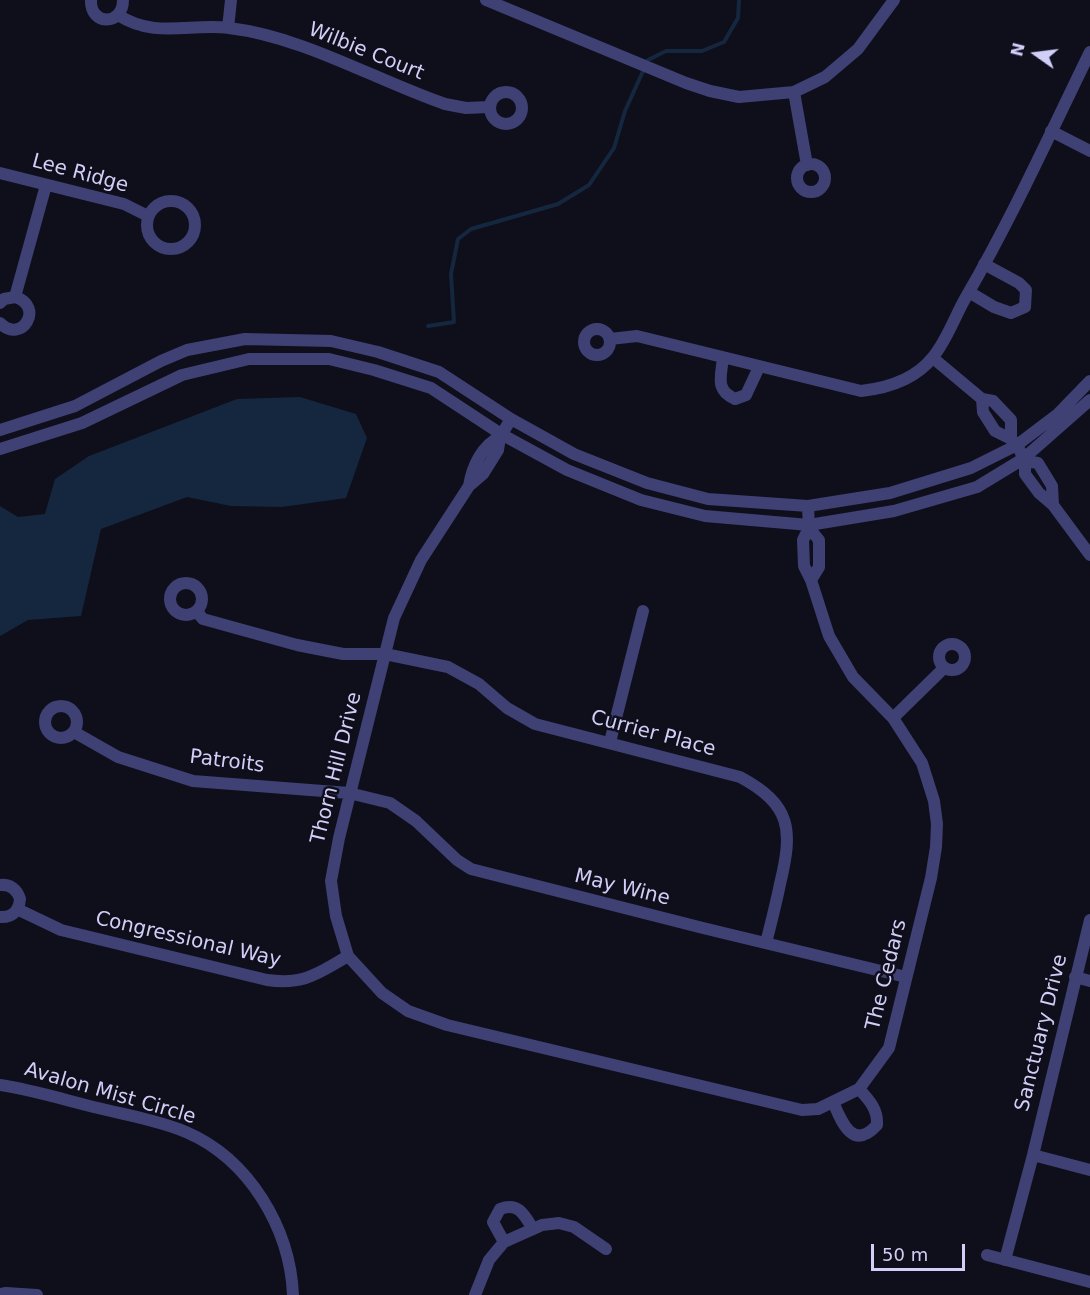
<!DOCTYPE html>
<style>
body{margin:0}
#map{position:relative;width:1090px;height:1295px;overflow:hidden;background:#0f0e1b;font-family:"DejaVu Sans",sans-serif}
canvas{display:block}
.north{position:absolute;left:1006px;top:24px;width:60px;height:60px;-webkit-text-stroke:4px #0f0e1b;paint-order:stroke;rotate:284deg;font-size:16px;font-weight:700;line-height:24px;text-align:center;color:#d1cff8}
.north::after{content:'';display:block;margin:auto;width:21px;height:27px;background:#d1cff8;clip-path:polygon(50% 0,100% 100%,50% 72%,0 100%)}
.scale{position:absolute;left:871px;top:1244px;width:94px;height:27px;box-sizing:border-box;border:3px solid #d1cff8;border-top:0;padding-left:8px;font-size:18px;line-height:21px;white-space:nowrap;color:#d1cff8;-webkit-text-stroke:4px #0f0e1b;paint-order:stroke}
</style>
<div id="map">
<canvas width="1090" height="1295"></canvas>
<div class="north">N</div>
<div class="scale">50 m</div>
</div>
<script>
const ctx = document.querySelector('canvas').getContext('2d');
ctx.lineJoin = 'round';
function fill(path, color) {
  ctx.fillStyle = color;
  ctx.fill(path, 'evenodd');
}
function stroke(path, color, width, dash) {
  ctx.strokeStyle = color;
  ctx.lineWidth = width;
  ctx.lineCap = dash ? 'butt' : 'round';
  ctx.setLineDash(dash || []);
  ctx.stroke(path);
}
function label(font, color, halo, rows, align = 'center') {
  ctx.font = font + ' "DejaVu Sans",sans-serif';
  ctx.lineWidth = 5;
  ctx.setLineDash([]);
  ctx.textBaseline = 'middle';
  ctx.strokeStyle = halo;
  ctx.fillStyle = color;
  for (const [text, x, y, turn = 0] of rows) {
    ctx.save();
    ctx.translate(x, y);
    ctx.rotate((+turn || 0) * Math.PI / 180);
    ctx.textAlign = isNaN(turn) ? turn : align;
    if (halo) ctx.strokeText(text, 0, 0);
    ctx.fillText(text, 0, 0);
    ctx.restore();
  }
}
const water = new Path2D(`
 M300 397 356 414 367 438 346 498 282 507 231 506 187 497 101 529 81 616 28 620 0 636V506L18 517 45 514 55 479 89 456 237 399Z`);
const stream = new Path2D(`
 M428 326 454 322 451 274 458 239 471 229 558 204 589 185 614 148 625 111 648 60 666 51H702L724 42 738 18 739 0`);
const minor = new Path2D(`
 M91 0C90 26 123 26 123 0
 M486 0 686 83 710 91 739 97 794 92 825 77 858 49 894 0
 M118 15C155 39 190 23 229 28 304 37 375 80 445 104L466 108 489 107
 M228 28 231 0
 M490 108a16 16 0 1 1 32 0a16 16 0 1 1-32 0Z
 M794 92 807 165
 M1051 131 1090 151
 M797 178a14 14 0 1 1 28 0a14 14 0 1 1-28 0Z
 M0 173 124 204 148 216
 M147 225a24 24 0 1 1 48 0a24 24 0 1 1-48 0Z
 M969 292 994 307 1011 313 1025 307 1026 290 1019 283 984 264
 M15 297 46 185
 M0 303 4 299 15 297C45 306 22 345 0 323
 M584 342a13 13 0 1 1 26 0a13 13 0 1 1-26 0Z
 M610 339 637 336 861 391C888 388 915 380 933 357 947 340 955 316 966 297 1012 218 1050 134 1090 52
 M723 358C721 377 715 390 735 399L746 395 759 367
 M933 358 982 399 983 412 995 431 1011 439 1017 445 1025 461V474L1039 493 1053 505 1090 555
 M982 399 993 401 1011 420V439
 M511 419 500 437 498 450 483 474 469 486 421 560 394 618 339 838 331 881 336 916 348 956 382 993 408 1011 447 1025 802 1110 818 1109 859 1089 889 1048 931 878 936 847 937 824 934 801 922 763 893 718 853 677 829 636 811 580 804 566 803 540 809 528 808 506
 M0 430 75 406 161 361 187 350 245 339 331 341 378 352 439 372 511 419 574 454 647 483 708 499 808 506 890 493 971 468 1017 445 1058 414 1090 381
 M0 449 82 423 182 375 249 359H329L374 370 431 388 501 434 567 470 641 500 705 516 809 525 894 511 977 487 1023 459 1090 400
 M1025 461 1038 463 1052 486 1053 505
 M469 486C472 467 482 445 500 437
 M809 528 819 540V567L811 580
 M170 599a16 16 0 1 1 32 0a16 16 0 1 1-32 0Z
 M197 612 203 619 297 645 343 654H385L448 667 479 684 507 708 535 724 740 777C792 805 793 830 780 884 776 904 771 923 766 943
 M939 657a13 13 0 1 1 26 0a13 13 0 1 1-26 0Z
 M45 722a16 16 0 1 1 32 0a16 16 0 1 1-32 0Z
 M893 718 944 668
 M74 732 118 757 193 781 349 793 390 803 416 821 457 860 471 869 703 928 906 977
 M610 742 643 611
 M0 885C10 884 17 889 20 899 19 911 12 918 0 917
 M17 909 61 930 267 980C304 985 317 974 348 956
 M1075 977 1090 981
 M0 1085C33 1090 65 1100 98 1108 126 1115 158 1120 186 1132 249 1159 290 1228 293 1295
 M833 1102C842 1123 853 1151 877 1125 878 1109 869 1100 859 1089
 M1033 1155 1090 1170
 M504 1242 493 1222 500 1209C518 1202 524 1214 533 1229
 M987 1255 1090 1282
 M1005 1260 1033 1155 1090 920
 M0 1294 6 1293 37 1295
 M475 1295 489 1260 504 1242 542 1225 559 1223 574 1227 606 1249`);
const streetNames = [
 ["Wilbie Court",366,52,22],
 ["Lee Ridge",80,174,15],
 ["Currier Place",653,734,15],
 ["Patroits",227,762,7],
 ["Thorn Hill Drive",337,768,-76],
 ["May Wine",622,888,14],
 ["Congressional Way",188,940,13],
 ["The Cedars",887,975,-76],
 ["Sanctuary Drive",1042,1033,-76],
 ["Avalon Mist Circle",110,1094,16]
];
fill(water, '#14273f');
stroke(stream, '#14273f', 4);
stroke(minor, '#3f4074', 12);
label('20px', '#d1cff8', '#0f0e1b', streetNames);
</script>
